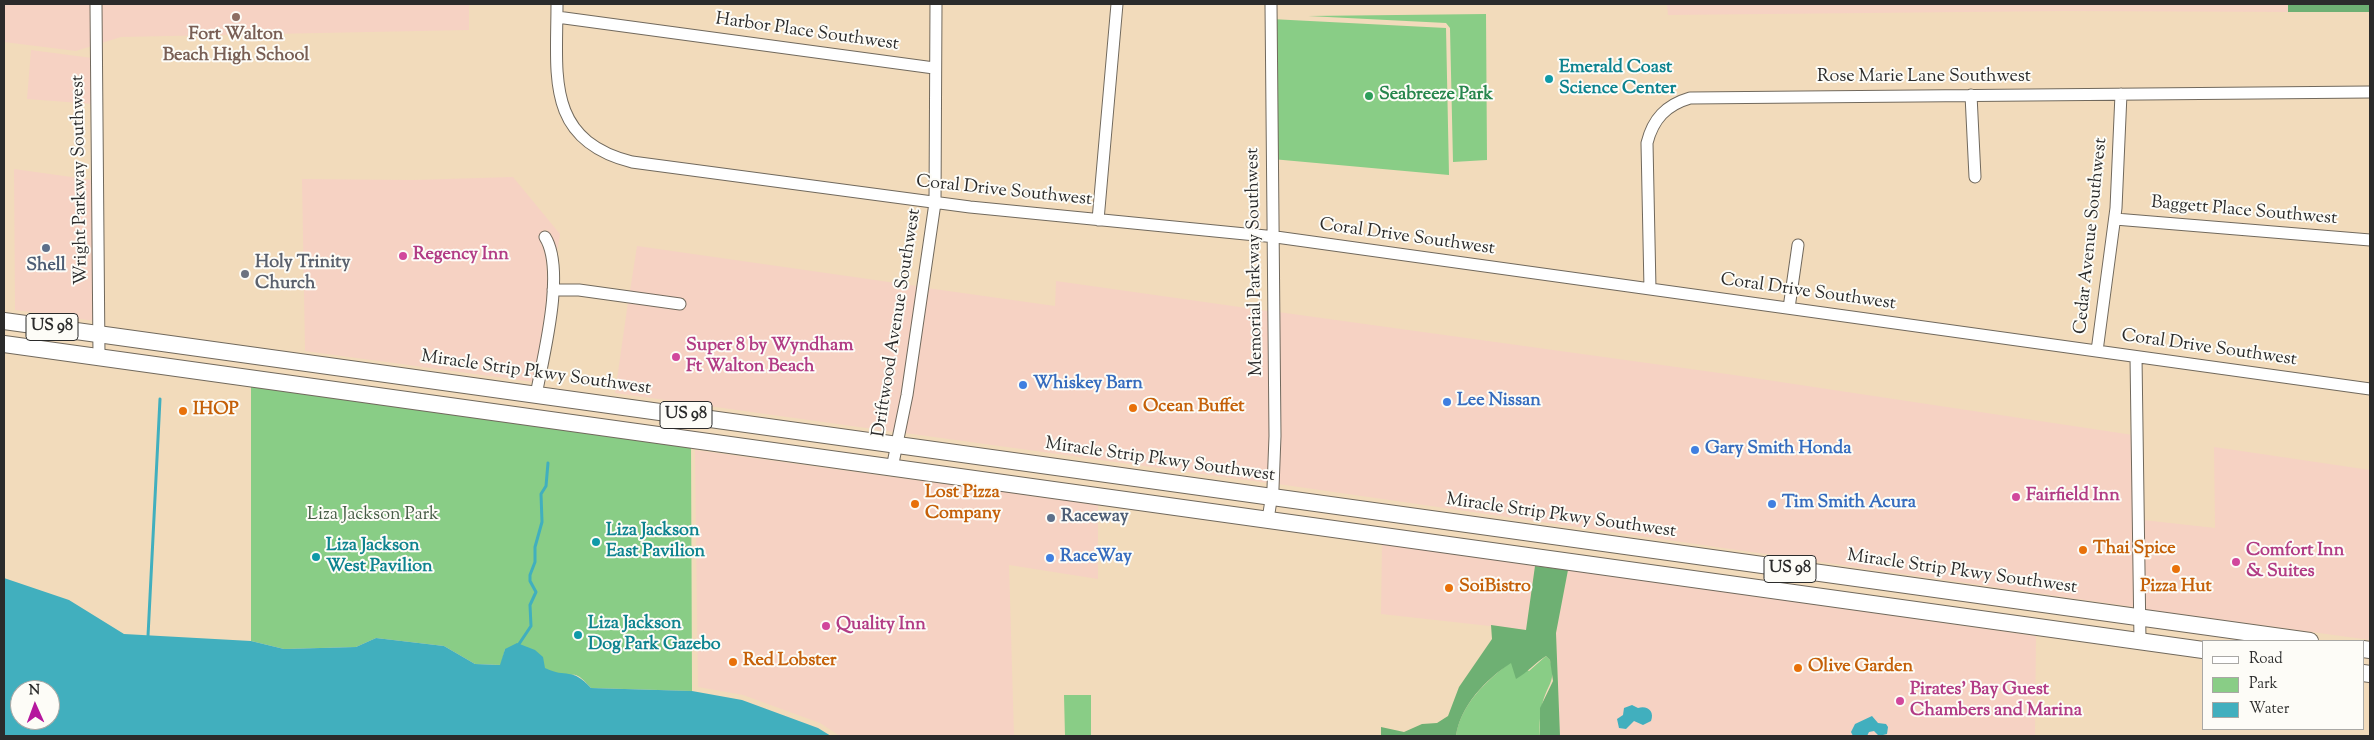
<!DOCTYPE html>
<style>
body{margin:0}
#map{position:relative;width:2374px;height:740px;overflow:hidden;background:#f2dbbb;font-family:"Sorts Mill Goudy",serif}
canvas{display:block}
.frame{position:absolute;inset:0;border:5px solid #2b2b2b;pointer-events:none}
.legend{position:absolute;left:2202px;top:640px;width:162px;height:90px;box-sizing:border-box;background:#fdfcf7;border:1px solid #a9a8a5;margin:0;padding:6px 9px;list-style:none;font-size:15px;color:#2b2b2b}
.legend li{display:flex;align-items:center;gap:10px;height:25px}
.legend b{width:25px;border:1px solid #a9a8a5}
.north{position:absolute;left:10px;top:680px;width:50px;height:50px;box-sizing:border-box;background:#fdfcf7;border:1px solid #a9a8a5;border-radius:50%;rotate:358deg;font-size:14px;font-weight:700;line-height:20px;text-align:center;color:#2b2b2b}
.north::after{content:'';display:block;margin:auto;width:18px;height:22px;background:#b5179e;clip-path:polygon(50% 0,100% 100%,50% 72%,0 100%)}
</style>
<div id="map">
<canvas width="2374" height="740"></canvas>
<div class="frame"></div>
<ul class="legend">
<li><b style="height:6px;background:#fff"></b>Road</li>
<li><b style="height:14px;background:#89cd86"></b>Park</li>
<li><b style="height:14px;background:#41afbe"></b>Water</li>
</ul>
<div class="north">N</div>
</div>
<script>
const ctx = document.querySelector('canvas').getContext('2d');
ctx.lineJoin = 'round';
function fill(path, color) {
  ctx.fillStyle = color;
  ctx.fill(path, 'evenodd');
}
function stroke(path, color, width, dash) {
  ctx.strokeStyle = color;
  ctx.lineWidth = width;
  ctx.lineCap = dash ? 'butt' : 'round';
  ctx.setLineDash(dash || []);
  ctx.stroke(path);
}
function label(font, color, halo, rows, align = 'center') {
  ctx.font = font + ' "Sorts Mill Goudy",serif';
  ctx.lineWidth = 4;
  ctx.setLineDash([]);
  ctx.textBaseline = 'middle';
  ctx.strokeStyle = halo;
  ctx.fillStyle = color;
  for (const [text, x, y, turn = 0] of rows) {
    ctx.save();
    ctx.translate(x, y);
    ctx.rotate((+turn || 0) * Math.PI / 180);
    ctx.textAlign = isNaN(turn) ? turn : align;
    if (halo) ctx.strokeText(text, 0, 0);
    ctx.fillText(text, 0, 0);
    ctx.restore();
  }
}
const built = new Path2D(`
 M4 4H469V30L121 37 76 51 4 42Z
 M1667 4H2288V12L2065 11 1668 15Z
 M31 50 92 58 93 104 27 99Z
 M14 169 93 180 95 321 15 310Z
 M513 177 560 234 556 257V248L546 229 538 236 546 250 548 309 534 382 305 351 302 179 413 180Z
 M637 246 917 286 902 394 895 432 615 393 628 302 684 310 685 299 630 291Z
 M1056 281 1268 311 1270 436 1268 483 905 433 927 288 1055 306Z
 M1278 312 1734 375 2133 435 2134 607 1278 484Z
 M2214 447 2370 470V640L2144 609 2143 520 2215 528Z
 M695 450 1098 505V579L1009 565 1014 736H840L820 723 743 695 698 687Z
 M1382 544 1535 566 1526 630 1381 614Z
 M1568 570 2036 636 2035 736H1560L1556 633Z`);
const green = new Path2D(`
 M1486 14 1487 160 1453 162 1450 28 1446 23 1308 16Z
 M1271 19 1446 28 1449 175 1272 159Z
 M251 377 691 441 692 691 591 688C574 669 577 677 556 674 545 672 518 655 505 649L501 665 475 664 444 646 376 638 356 647 284 649 251 641Z
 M1546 656 1550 660C1556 681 1549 682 1543 701 1540 711 1539 725 1540 736H1456C1460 705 1487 680 1511 662L1529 671Z
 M1064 695H1091V736H1065Z`);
const forest = new Path2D(`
 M2288 4H2370V12H2288Z
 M1535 566 1568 570 1556 633 1560 736H1540V708L1553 681 1550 660 1546 656C1535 663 1528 672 1516 679L1511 663C1486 679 1460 706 1456 736H1381V727L1404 732 1422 724 1437 723 1448 716 1459 687 1492 639 1491 625 1526 630Z`);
const water = new Path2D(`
 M4 578 69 600 124 634 251 641 284 649 356 647 376 638 444 646 475 664 500 665 505 649 517 643 535 650 543 657 545 668C567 679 571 666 591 688L692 691 742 700 818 728 831 736H4ZM20 690H50V720H20Z
 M1632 705 1638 708C1647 705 1655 711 1651 721L1643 725 1634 721 1626 729 1619 728 1617 719 1623 715 1624 708Z
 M1872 716 1878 723 1886 724 1888 727 1887 734 1879 736 1874 731 1869 732 1867 736H1853L1851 732 1855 724Z`);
const stream = new Path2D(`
 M148 636 160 399
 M519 644 531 626 530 605 536 592 530 581V575L535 562V547L542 522 541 494 546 486 548 463`);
const minor = new Path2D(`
 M96 4 99 356
 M557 4C557 76 545 140 632 162L970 207 1276 237 2370 389
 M557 17 934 68
 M1971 95 1975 177
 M2115 219 2370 240
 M1098 220 1117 4
 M1650 289 1647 143C1653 119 1666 105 1690 98L2370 92
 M553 290H579L680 304
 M1789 308 1798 245
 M2097 351 2116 208 2121 94
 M2136 357 2140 641
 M536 395C543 357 566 270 545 237
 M892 468 907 395 935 203 936 4
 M1268 519 1273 488 1275 436 1271 4`);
const highway = new Path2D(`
 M4 321 2310 641
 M4 344 2203 650
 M2363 649 2370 650
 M2363 673 2370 674`);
const markers = [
 [236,17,5,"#8d6e63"],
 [1549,79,5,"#0f9aa8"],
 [1369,96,5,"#2e9e5b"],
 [46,248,5,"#5c6f8a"],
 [403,256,5,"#d1479c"],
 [245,274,5,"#6b7280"],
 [676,357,5,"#d1479c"],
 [1023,385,5,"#3f7fe0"],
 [1447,402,5,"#3f7fe0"],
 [1133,408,5,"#e8710a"],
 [183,411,5,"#e8710a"],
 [1695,450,5,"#3f7fe0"],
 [2016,497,5,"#d1479c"],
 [915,504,5,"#e8710a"],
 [1772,504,5,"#3f7fe0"],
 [1051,518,5,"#5c6f8a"],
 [596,542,5,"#0f9aa8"],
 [2083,550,5,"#e8710a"],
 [316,557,5,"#0f9aa8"],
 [1050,558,5,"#3f7fe0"],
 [2236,562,5,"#d1479c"],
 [2176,569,5,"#e8710a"],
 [1449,588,5,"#e8710a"],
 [826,626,5,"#d1479c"],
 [578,635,5,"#0f9aa8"],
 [733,662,5,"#e8710a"],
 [1798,668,5,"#e8710a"],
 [1900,701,5,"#d1479c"]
];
const shields = [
 [52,327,52],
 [686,415,52],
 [1790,569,52]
];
const shieldNames = [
 ["US 98",52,327],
 ["US 98",686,415],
 ["US 98",1790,569]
];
const streetNames = [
 ["Harbor Place Southwest",807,33,8],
 ["Rose Marie Lane Southwest",1924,78],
 ["Wright Parkway Southwest",81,180,-91],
 ["Coral Drive Southwest",1004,192,6],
 ["Baggett Place Southwest",2244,212,5],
 ["Cedar Avenue Southwest",2092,236,-84],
 ["Coral Drive Southwest",1407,238,8],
 ["Memorial Parkway Southwest",1256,262,-91],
 ["Coral Drive Southwest",1808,293,8],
 ["Driftwood Avenue Southwest",898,323,-81],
 ["Coral Drive Southwest",2209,349,8],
 ["Miracle Strip Pkwy Southwest",536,374,8],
 ["Miracle Strip Pkwy Southwest",1160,461,8],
 ["Miracle Strip Pkwy Southwest",1561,517,8],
 ["Miracle Strip Pkwy Southwest",1962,573,8]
];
const educationNames = [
 ["Fort Walton",236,36],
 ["Beach High School",236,57]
];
const cultureNames = [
 ["Emerald Coast",1559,69],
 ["Science Center",1559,90],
 ["Liza Jackson",606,532],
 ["East Pavilion",606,553],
 ["Liza Jackson",326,547],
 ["West Pavilion",326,568],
 ["Liza Jackson",588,625],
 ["Dog Park Gazebo",588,646]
];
const leisureNames = [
 ["Seabreeze Park",1379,96]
];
const hotelNames = [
 ["Regency Inn",413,256],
 ["Super 8 by Wyndham",686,347],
 ["Ft Walton Beach",686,368],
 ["Fairfield Inn",2026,497],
 ["Comfort Inn",2246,552],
 ["& Suites",2246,573],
 ["Quality Inn",836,626],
 ["Pirates' Bay Guest",1910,691],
 ["Chambers and Marina",1910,712]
];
const worshipNames = [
 ["Holy Trinity",255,264],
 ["Church",255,285]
];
const serviceNames = [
 ["Shell",46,267],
 ["Raceway",1061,518,"left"]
];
const shopNames = [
 ["Whiskey Barn",1033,385],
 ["Lee Nissan",1457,402],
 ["Gary Smith Honda",1705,450],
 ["Tim Smith Acura",1782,504],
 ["RaceWay",1060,558]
];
const foodNames = [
 ["Ocean Buffet",1143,408],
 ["IHOP",193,411],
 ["Lost Pizza",925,494],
 ["Company",925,515],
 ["Thai Spice",2093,550],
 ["SoiBistro",1459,588],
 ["Pizza Hut",2176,588,"center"],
 ["Red Lobster",743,662],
 ["Olive Garden",1808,668]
];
const parkNames = [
 ["Liza Jackson Park",373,516]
];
fill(built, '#f6d2c3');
fill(green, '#89cd86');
fill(forest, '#6eb073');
fill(water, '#41afbe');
stroke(stream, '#41afbe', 3);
stroke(minor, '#71695d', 13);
stroke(highway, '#71695d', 18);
stroke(minor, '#fff', 11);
stroke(highway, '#fff', 16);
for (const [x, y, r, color] of markers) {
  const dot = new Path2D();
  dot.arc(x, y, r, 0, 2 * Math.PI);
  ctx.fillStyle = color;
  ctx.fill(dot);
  stroke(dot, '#fdfcf7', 2);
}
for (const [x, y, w] of shields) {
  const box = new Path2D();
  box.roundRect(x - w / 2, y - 13.5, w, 27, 4);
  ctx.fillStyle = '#fdfcf7';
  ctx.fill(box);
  stroke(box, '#2b2b2b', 1);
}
label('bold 16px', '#2b2b2b', null, shieldNames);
label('18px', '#2b2b2b', '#fdfcf7', streetNames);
label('bold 18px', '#785e54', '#fdfcf7', educationNames);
label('bold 18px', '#0d838f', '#fdfcf7', cultureNames, 'left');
label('bold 18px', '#27864d', '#fdfcf7', leisureNames, 'left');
label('bold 18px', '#b23c85', '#fdfcf7', hotelNames, 'left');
label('bold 18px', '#5b616d', '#fdfcf7', worshipNames, 'left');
label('bold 18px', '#4e5e75', '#fdfcf7', serviceNames);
label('bold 18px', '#366cbe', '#fdfcf7', shopNames, 'left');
label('bold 18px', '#c56008', '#fdfcf7', foodNames, 'left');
label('18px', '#475c46', '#fdfcf7', parkNames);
</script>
